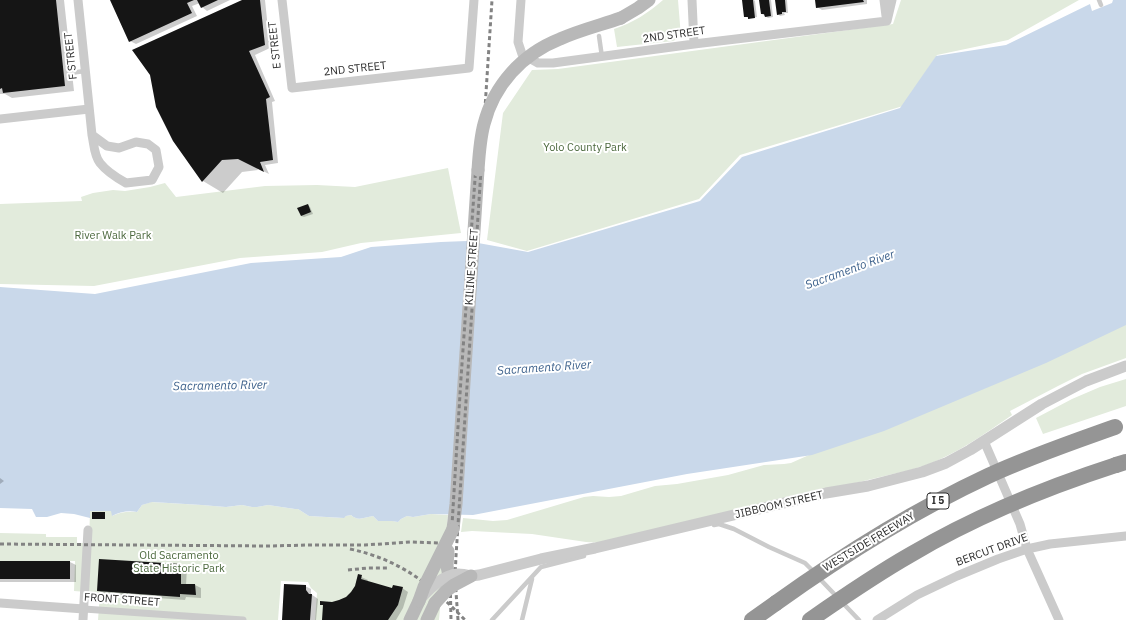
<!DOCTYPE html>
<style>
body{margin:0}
canvas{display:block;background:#fff}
</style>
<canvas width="1126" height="620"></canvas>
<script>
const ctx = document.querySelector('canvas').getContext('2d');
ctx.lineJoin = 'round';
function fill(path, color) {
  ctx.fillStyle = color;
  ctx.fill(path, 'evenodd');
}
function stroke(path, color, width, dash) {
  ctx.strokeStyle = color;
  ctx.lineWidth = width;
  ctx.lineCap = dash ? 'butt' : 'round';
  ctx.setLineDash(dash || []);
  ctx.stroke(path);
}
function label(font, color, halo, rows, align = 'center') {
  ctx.font = font + ' "IBM Plex Sans",sans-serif';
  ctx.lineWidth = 4;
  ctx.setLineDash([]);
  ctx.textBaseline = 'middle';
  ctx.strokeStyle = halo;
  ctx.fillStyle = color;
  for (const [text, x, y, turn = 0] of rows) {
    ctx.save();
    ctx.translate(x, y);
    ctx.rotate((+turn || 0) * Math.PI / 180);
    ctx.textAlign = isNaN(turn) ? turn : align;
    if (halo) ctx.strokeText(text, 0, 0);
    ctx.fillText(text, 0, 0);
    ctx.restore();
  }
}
const green = new Path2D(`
 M663 0H678L681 37 673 41 617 47 614 29C633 23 648 13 663 0Z
 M901 0H1079L1008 40 937 55 903 106 740 155 699 199 527 251 487 240 503 113 532 70 558 69 893 24Z
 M448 168 461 233 361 243 322 252 240 258 94 286 0 284V204L82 201 81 197 93 193 113 190 125 191 150 187 165 183 176 197 265 186 317 185 355 187Z
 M1126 315V358L1082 374 1058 386 1010 411 1012 415C986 433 954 456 923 466 914 469 903 472 893 474L603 543 586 542 532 534 472 531 461 532 463 518 493 521 507 520 584 497 593 496 609 497 621 496 655 486 677 484 728 475 764 465 784 464 791 463 809 455Z
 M1126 379V406L1043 434 1036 418 1072 399 1100 387Z
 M151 502 202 505 226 507 242 505 252 507H257L268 505 295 509H298L309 516 343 518 346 516 351 515C358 522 365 517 373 516L378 521C385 521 391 520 398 522L401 519 407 516 413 517 431 514 448 515 439 620H315L317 593 311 588 308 582 281 581 278 620H98L100 593 74 591 75 561H0V533L46 534V537H77V543H89L90 511H112V516C119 512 129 511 137 512L142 505Z`);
const water = new Path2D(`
 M1113 0H1126V325L1046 363 884 431 812 455 687 474 473 515 431 514 413 517 407 516 401 519 398 522 392 521H378L373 516C365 517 358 522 351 515L346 516 344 518 309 516 298 509H295L268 505 257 507H252L242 505 226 507 202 505 152 502 142 505 137 512C129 510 119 512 112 516L111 511H90V518L74 514 61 513 47 517H36L32 509 0 508V287L95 294 251 263 341 257 371 247 441 242 467 241 528 252 700 201 742 157 900 108 936 56 1006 45 1090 4 1092 11 1112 3Z`);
const shadow = new Path2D(`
 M0 0H64L74 91 12 98 5 94H0Z
 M111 0H230L207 11 202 7 200 3 192 6 197 16 136 44 130 41Z
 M244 0H265L270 48 255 55 275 101 272 102 278 163 265 165 269 174 257 168 258 170 242 172 223 193 203 181 174 140Z
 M743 0H754L755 1 757 17 750 18V19L745 16Z
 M760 0H771L773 17 768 18 762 14Z
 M776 0H787L788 13H784L785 15 780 16 778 14Z
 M824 0H867V4L822 10 817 7Z
 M308 205 310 207 313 214 304 217 301 216Z
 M0 478 4 481 0 484Z
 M0 562H70L76 565V582H0Z
 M181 565 187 568 186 585H195L201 588V598L186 597 185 600 104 594 98 590Z
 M359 576 368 580 367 582 393 589 402 588 408 592 403 608 396 620H323L324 606 321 604 332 603 346 598 352 593 356 586Z
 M305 586 311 589V594L318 599 316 620H283Z`);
const building = new Path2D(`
 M0 0H56L65 86 3 93 2 88 0 89Z
 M110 0H194L187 3 192 13 129 42Z
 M197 0H218L201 8Z
 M242 0H260L265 45 249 51 270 97 266 99 273 160 260 162 264 172 238 159 222 160 202 182 173 141 156 107 150 75 132 50Z
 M742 0H753L755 18 748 19V17H744Z
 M759 0H769L771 16 765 17 764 14H761Z
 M775 0H785L786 12H782V14L777 15Z
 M815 0H863L864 2 816 8Z
 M308 204 311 212 301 216 297 208Z
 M92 512H105V519H92Z
 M99 559 181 564V584H195L196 595 180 594V597L97 591Z
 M0 561H70V579H0Z
 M358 574 362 575 361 579 392 588 393 585 403 587 398 605 388 620H322L323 605H320V601L332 602 339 600 346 597 351 592 355 586Z
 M284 584 306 585V590L309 594H312L310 620H282Z`);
const service = new Path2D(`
 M1099 0 1101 5
 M599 36 602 57
 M70 73 85 71
 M714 525 719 524 734 529 769 547 805 563 814 572
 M819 578 859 620
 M492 620 541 567 584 556
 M522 620 532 579`);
const pedestrian = new Path2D(`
 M84 609 243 620`);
const minor = new Path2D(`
 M78 0 92 135C94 144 94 156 100 163 107 172 117 178 126 183L152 180 159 167 156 150 148 144 136 142 119 148 107 146 92 135
 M282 0 292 88 469 68 474 0
 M521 0 518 42 522 54 538 63H553L694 44 887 21
 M692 0 694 44
 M884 0 886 16
 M887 21 892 0
 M0 119 89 109
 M984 441 1020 524 1027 549 1059 620
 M0 603 84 609
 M83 620 88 530
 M877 620 917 595 957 576 998 559 1027 549 1050 544 1126 536`);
const tertiary = new Path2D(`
 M471 576 479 575 541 559 595 548 826 493 868 486 922 472 946 463 970 450 1042 404 1086 381 1126 366`);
const secondary = new Path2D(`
 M621 18 638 8 649 0
 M453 529 456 504 478 170
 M448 551 447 566 449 576
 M410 620 419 601
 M427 620 435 603`);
const motorway = new Path2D(`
 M1116 465 1126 462
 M752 620 776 603`);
const rail = new Path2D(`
 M451 541 461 378 479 122
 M0 544 268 546 310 545H365L411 542 439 543
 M350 549C401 560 430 584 465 620
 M348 570 368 568H387
 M450 573 451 620
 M458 620 455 578 456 556 492 0`);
const tertiaryBridge = new Path2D(`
 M422 597C431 587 443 575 458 574 462 574 467 575 471 576`);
const secondaryBridge = new Path2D(`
 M478 170C479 155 480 139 484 124 494 85 522 54 560 39 580 30 601 25 621 18
 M419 601 424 587 453 529
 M435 603 446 591 454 585 471 576`);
const motorwayBridge = new Path2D(`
 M776 603C843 555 913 511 988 476 1029 457 1073 442 1115 427
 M810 620C843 597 875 575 910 555 974 517 1045 488 1116 465`);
const shields = [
 [938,501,22]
];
const shieldNames = [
 ["I 5",938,501]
];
const streetNames = [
 ["2ND STREET",674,35,-8],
 ["E STREET",275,45,-96],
 ["F STREET",71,56,-96],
 ["2ND STREET",355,69,-6],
 ["KILINE STREET",472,267,-86],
 ["JIBBOOM STREET",779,505,-13],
 ["WESTSIDE FREEWAY",869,542,-31],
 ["BERCUT DRIVE",992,550,-20],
 ["FRONT STREET",122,600,4]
];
const parkNames = [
 ["Yolo County Park",585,148],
 ["River Walk Park",113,236],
 ["Old Sacramento",179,556],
 ["State Historic Park",179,569]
];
const waterNames = [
 ["Sacramento River",850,270,-20],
 ["Sacramento River",544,368,-4],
 ["Sacramento River",220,386,-1]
];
fill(green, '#e2ebdc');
fill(water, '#c9d8ea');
fill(shadow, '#0003');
fill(building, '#151515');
stroke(service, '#cbcbcb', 4.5);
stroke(pedestrian, '#cbcbcb', 7);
stroke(minor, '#cbcbcb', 9);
stroke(tertiary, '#cbcbcb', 11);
stroke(secondary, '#b8b8b8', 13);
stroke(motorway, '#959595', 16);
stroke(rail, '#838383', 3, [4, 3]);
stroke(tertiaryBridge, '#cbcbcb', 11);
stroke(secondaryBridge, '#b8b8b8', 13);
stroke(motorwayBridge, '#959595', 16);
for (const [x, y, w] of shields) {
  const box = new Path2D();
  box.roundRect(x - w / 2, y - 8, w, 16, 3);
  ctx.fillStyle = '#fff';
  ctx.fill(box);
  stroke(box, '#2e2e2e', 1);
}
label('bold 10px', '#2e2e2e', null, shieldNames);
label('11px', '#2e2e2e', '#fff', streetNames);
label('11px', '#4b683d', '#fff', parkNames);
label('italic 12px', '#3f638d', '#fff', waterNames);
</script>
